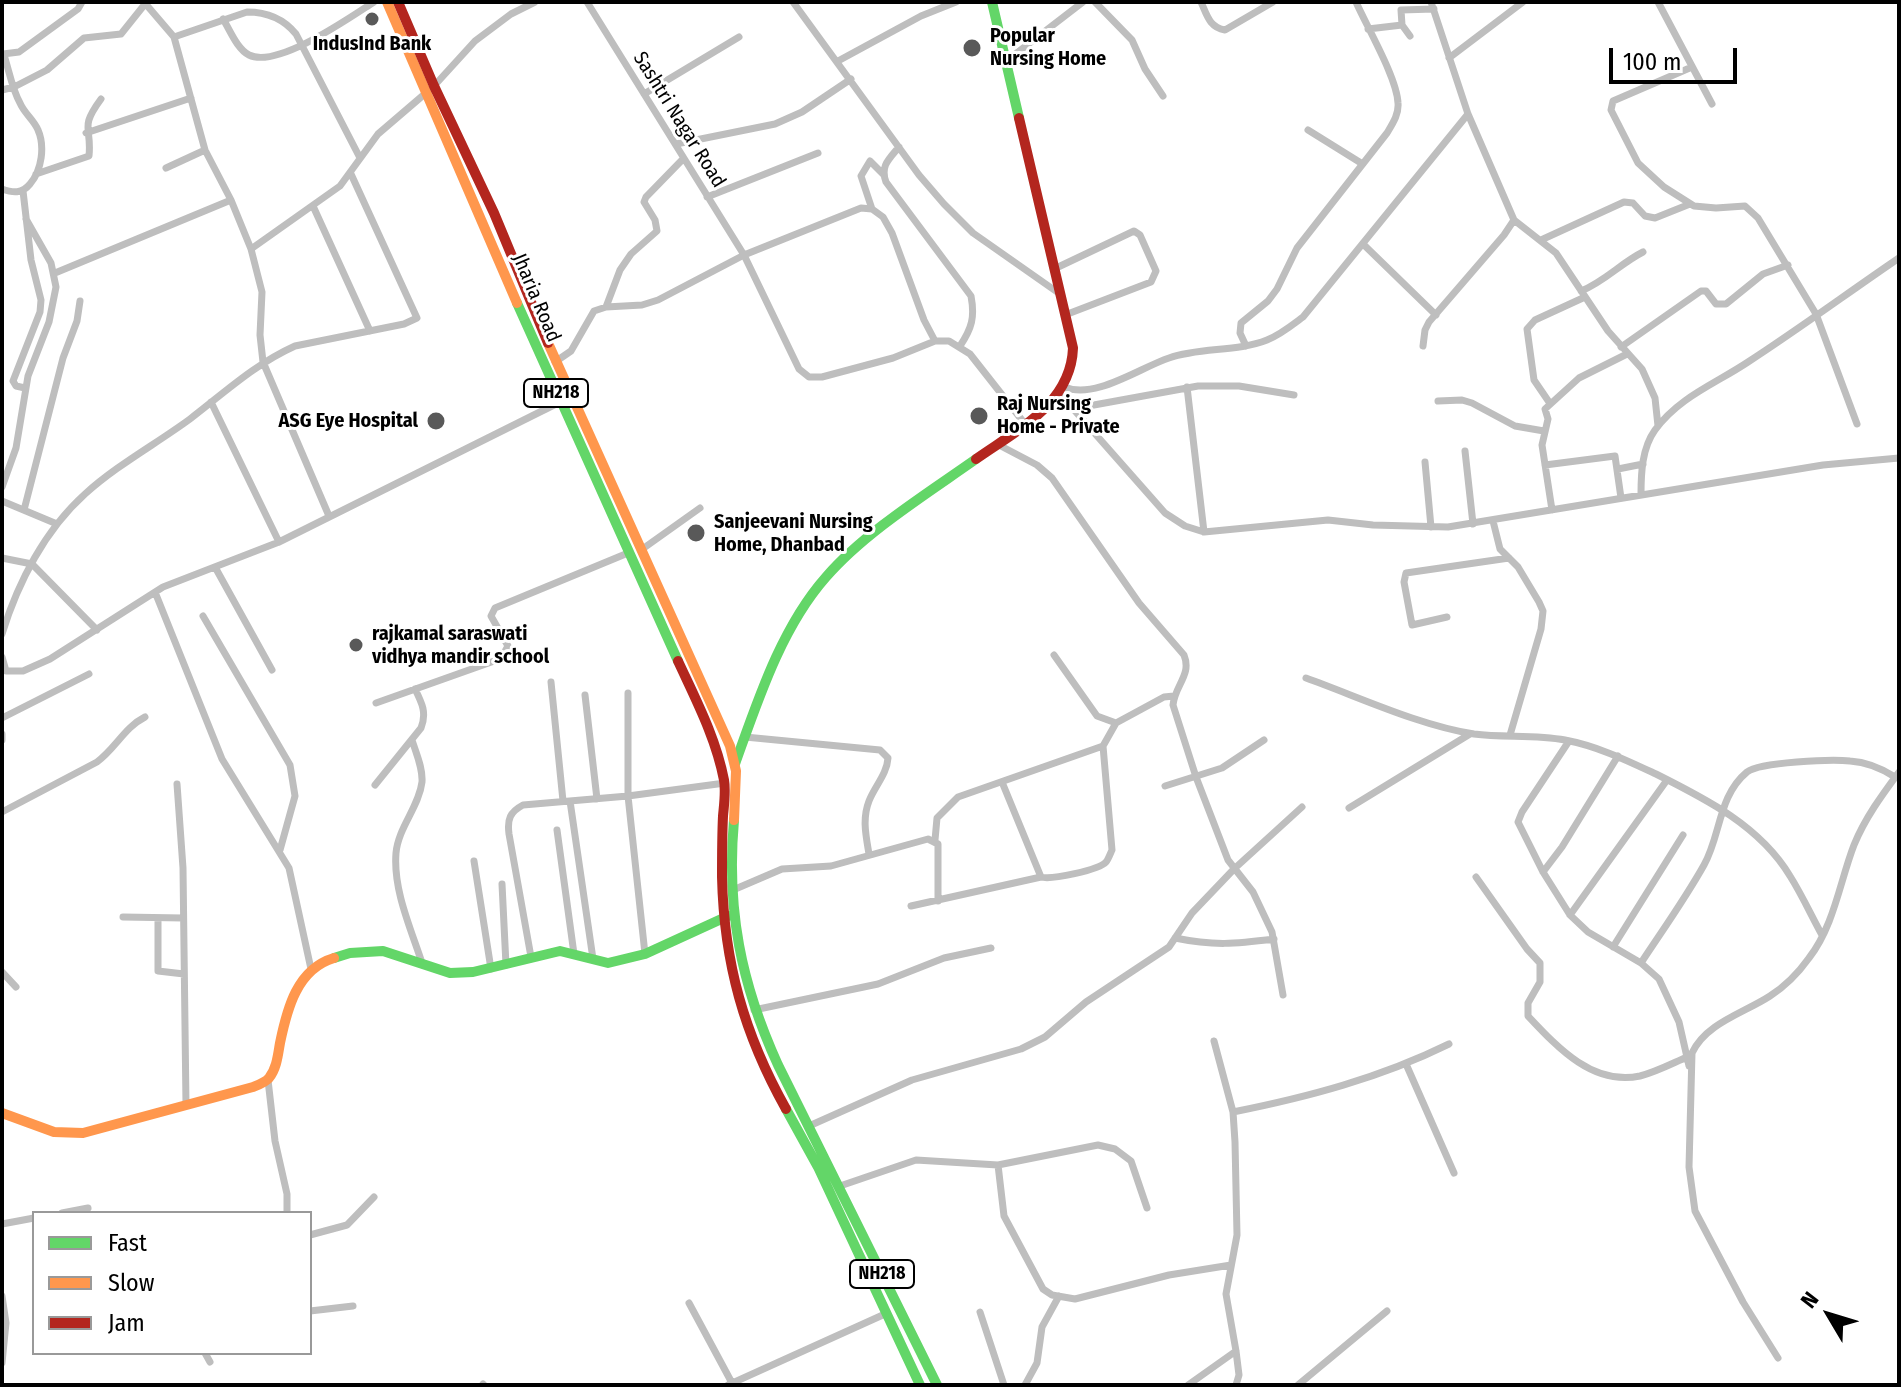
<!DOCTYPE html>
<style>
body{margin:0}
#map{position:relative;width:1901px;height:1387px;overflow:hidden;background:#fff;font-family:"Fira Sans Condensed",sans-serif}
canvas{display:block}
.frame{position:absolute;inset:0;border:4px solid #000;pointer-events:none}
.legend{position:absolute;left:32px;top:1211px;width:280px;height:144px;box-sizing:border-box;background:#fff;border:2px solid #999;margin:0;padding:10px 14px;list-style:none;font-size:24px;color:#000}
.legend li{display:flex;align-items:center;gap:16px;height:40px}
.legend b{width:40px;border:2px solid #999}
.north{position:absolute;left:1789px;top:1275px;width:80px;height:80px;-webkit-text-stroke:6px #fff;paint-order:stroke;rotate:308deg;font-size:22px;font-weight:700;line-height:32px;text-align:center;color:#000}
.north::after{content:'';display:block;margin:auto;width:28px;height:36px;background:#000;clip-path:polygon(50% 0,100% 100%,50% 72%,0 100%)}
.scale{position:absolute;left:1609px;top:48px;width:128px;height:36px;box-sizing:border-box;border:4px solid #000;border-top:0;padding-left:10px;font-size:24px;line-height:28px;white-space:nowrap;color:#000;-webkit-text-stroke:6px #fff;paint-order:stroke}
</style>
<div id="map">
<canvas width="1901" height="1387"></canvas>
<div class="frame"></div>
<ul class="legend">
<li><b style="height:10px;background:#63d668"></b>Fast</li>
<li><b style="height:10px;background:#ff974d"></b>Slow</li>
<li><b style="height:10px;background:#b3261e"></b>Jam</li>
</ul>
<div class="north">N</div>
<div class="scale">100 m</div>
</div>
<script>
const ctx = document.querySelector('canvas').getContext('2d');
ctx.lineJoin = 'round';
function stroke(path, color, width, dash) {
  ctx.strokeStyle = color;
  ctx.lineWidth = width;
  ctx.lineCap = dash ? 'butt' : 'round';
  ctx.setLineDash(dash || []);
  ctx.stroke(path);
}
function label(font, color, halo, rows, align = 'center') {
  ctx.font = font + ' "Fira Sans Condensed",sans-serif';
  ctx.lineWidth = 6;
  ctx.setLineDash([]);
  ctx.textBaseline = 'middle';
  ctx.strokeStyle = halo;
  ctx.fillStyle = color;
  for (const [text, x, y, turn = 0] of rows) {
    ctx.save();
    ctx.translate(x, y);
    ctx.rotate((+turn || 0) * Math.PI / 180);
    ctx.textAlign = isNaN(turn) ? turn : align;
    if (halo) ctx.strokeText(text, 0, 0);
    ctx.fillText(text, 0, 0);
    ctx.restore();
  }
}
const street = new Path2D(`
 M144 2 174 37 205 150 231 200 251 249 262 292 260 335 263 362 329 516
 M587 2 744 255 799 369 809 377H822L893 358 935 341H949L970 354 1025 424
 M793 2 919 175 944 204 973 233 1060 294
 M1095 2 1132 40 1145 69 1163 96
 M1201 2C1207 15 1209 27 1225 30L1273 2
 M1431 2 1468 114 1514 220 1556 253 1608 331 1642 369 1655 398 1658 426
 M1658 2 1712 104
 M223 19C230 30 237 49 249 55 277 69 349 18 374 2
 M1368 29 1402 25
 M1410 36 1402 25 1401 10 1434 9
 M174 37 247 12C267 12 283 18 296 34L360 158
 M3 54 19 52 78 9 82 2
 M1449 58 1523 2
 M838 61 921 16 956 2
 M1005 62 1083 2
 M1692 67 1613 101 1611 110 1638 163 1664 187 1694 206 1716 208 1745 206 1758 218 1816 314 1857 424
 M2 90 14 87 47 70 84 38 121 34 145 4
 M644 94 739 37
 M1308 130 1361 163
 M86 133 191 98
 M676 144 775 124 802 112 851 79
 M899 147C889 159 880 166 886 182L971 296C975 317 972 328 960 346
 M166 168 205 150
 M36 174 89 156C92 126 79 129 101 99
 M2 189C13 193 22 194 30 184 42 170 45 146 38 130 34 120 24 113 20 103 12 89 9 70 4 55
 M23 191 31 260 41 300 40 312 13 381 16 386 25 388
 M707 197 818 153
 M313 206 370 331
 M872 209 861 176 870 161 883 174
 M1541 240 1624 202 1633 203 1645 216 1655 218 1690 204
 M1363 244 1436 315
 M251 249 340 186 378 134 434 86 475 41 511 14 535 2
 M1054 269 1134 231 1140 235 1156 271 1151 282 1065 315
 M55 273 231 200
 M1581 291C1604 282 1621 263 1643 252
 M606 307 620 270 631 254 657 231 655 220 644 202 646 197 683 159
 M1246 346 1240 333 1241 323 1268 301 1277 289 1297 248 1387 133C1393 123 1399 114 1398 103 1397 78 1367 27 1356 2
 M1423 346 1425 330 1429 322 1504 235 1514 220
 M1621 347 1701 291H1706L1716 304H1726L1763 274 1788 265
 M555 362 571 351 594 311 606 307 642 305 658 300 744 255 861 208 872 209 883 217 892 233 924 320 935 341
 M1064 387C1095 400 1139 368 1169 358 1200 347 1237 352 1267 340 1280 335 1291 326 1303 317L1468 114
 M1187 387 1204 532
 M1060 394 1165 513 1185 526 1204 532 1328 520 1373 525 1448 527 1823 465 1899 458
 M1438 401 1462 400 1472 403 1515 426 1544 431
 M211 402 279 542
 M1549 402 1534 380 1527 329 1535 320 1585 297
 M1072 409 1198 386H1239L1294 395
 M997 444 1037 465 1052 478 1139 603 1184 655C1192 675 1175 685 1173 705L1196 777 1228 860 1253 892 1272 932 1283 995
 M1465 451 1473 524
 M1425 462 1431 527
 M1545 465 1615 456 1621 498
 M1618 469 1643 464
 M2 487 16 448 28 376 49 322 56 287 51 263 26 219
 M1641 494C1641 473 1642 448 1655 430 1679 397 1715 384 1748 362 1799 329 1849 292 1899 258
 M2 501 57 524
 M24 510 63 358 77 321 80 301
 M1552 510 1542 445 1548 419 1545 409 1579 378 1627 354
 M1493 521 1500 549 1518 567 1539 602 1543 611 1541 629 1510 735
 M641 550 700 508
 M2 558 32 564 97 630
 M215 567 272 670
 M155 592 222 759 289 868 311 969
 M203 616 290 765 295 796 280 850
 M1447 617 1412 625 1404 582 1406 573 1509 558
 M2 634C18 582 45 530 85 494 117 465 156 444 190 419 224 393 255 364 295 346L404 324 417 318 351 174
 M1054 655 1097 716 1116 723
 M2 657 6 671H23L50 659 163 587 279 542 560 402
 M1306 678C1359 697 1418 725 1474 734 1504 738 1535 734 1565 740 1597 746 1626 760 1656 774 1706 799 1760 826 1790 876 1802 895 1811 915 1822 935
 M551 682 563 801
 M628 693V796L645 954
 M585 695 597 799
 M376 703 497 660 503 655 508 646 491 616 495 608 628 553
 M2 718 89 674
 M2 734V740
 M745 737 880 750 888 758C887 774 875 786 869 801 862 819 866 836 869 854
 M412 740C416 753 423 768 422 782 419 807 398 828 396 853 393 890 411 929 422 963
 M1569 741 1522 812 1518 822 1543 872 1570 915 1588 932 1641 963 1659 979 1679 1022 1689 1066
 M1002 782 1041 877C1051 880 1099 870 1106 862 1108 860 1111 852 1112 850L1103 746
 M177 784 183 868 186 1105
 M375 785 421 728C427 713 422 703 415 689
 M1165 786 1222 768 1264 740
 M570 801 593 959
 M1349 808 1470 734
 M2 812 97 762C115 749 125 727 145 717
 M557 830 574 954
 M935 840 937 818 958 797 1103 746 1116 723 1164 697 1174 696
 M474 861 491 969
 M1543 872 1562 847 1618 756
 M1476 877 1527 949 1540 963V982L1528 1003V1016C1558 1048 1593 1086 1640 1076 1656 1072 1671 1064 1687 1057
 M502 884 506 965
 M733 890 782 869 831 866 928 839 938 844V901
 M911 906 1041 877
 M1570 915 1667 780
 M123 917 183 918
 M158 918V971L184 974
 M1175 938C1214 946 1235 944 1274 939
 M1613 947 1683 835
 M531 957 509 834C507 819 510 812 523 805L628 796 725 783
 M1641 963C1662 931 1685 899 1704 865 1721 835 1718 796 1747 772 1760 762 1832 759 1850 761 1866 762 1881 768 1895 777
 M2 972 16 987
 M754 1010 878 984 944 958 991 948
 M1214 1041 1233 1112 1235 1142 1237 1235 1226 1294 1236 1351 1239 1375 1236 1385
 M1406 1064 1454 1173
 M268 1080 275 1141 287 1194V1213
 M1233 1112C1308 1097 1380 1078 1449 1044
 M809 1126 912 1080 1021 1049 1045 1037 1086 1002 1169 947 1192 913 1234 869 1302 807
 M998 1165 1004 1216 1043 1289 1052 1295 1075 1299 1169 1275 1231 1265
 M840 1186 916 1160 998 1165 1098 1145 1115 1149 1131 1161 1147 1208
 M62 1213 88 1208
 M2 1224 34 1218
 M310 1235 347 1225 374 1197
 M2 1296 6 1323 2 1363
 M689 1303 732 1383
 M310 1311 353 1306
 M980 1312 1004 1385
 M205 1353 210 1362
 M1778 1358 1743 1302 1695 1211 1689 1167 1692 1053C1706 1023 1744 1013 1770 996 1784 987 1799 972 1809 958 1834 926 1840 881 1854 845 1865 818 1882 795 1899 772
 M483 1384 484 1385
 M728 1385 885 1314
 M1025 1385 1037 1363 1042 1327 1059 1296
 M1188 1385 1236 1351
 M1298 1385 1387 1311`);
const fast = new Path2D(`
 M992 2 1019 118
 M517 303 678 661
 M735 764C758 700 781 628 826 577 865 532 928 493 976 459
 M734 820C726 909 741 984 778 1065L937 1385
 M334 958 350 953 383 951 450 973 473 972 560 951 608 963 645 954 728 916
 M786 1109 818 1167 920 1385`);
const slow = new Path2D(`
 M387 2 517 303
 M548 343 730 746 736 771 734 820
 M2 1113 54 1132 83 1133 253 1087C258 1085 266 1082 269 1078 277 1068 278 1054 280 1043 287 1009 297 969 334 958`);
const jam = new Path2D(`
 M398 2 434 86 494 213 548 343
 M976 459C1017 430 1071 404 1073 348L1019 118
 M678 661C696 700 716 738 724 780 726 791 724 805 723 816 722 837 722 857 722 877 724 963 744 1034 786 1109`);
const markers = [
 [372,19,8,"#595959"],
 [972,48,10,"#595959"],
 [979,416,10,"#595959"],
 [436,421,10,"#595959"],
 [696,533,10,"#595959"],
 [356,645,8,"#595959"]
];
const shields = [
 [556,393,64],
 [882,1274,64]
];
const shieldNames = [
 ["NH218",556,393],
 ["NH218",882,1274]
];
const poiNames = [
 ["Popular",990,36],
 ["Nursing Home",990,59],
 ["IndusInd Bank",372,44,"center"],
 ["Raj Nursing",997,404],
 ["Home - Private",997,427],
 ["ASG Eye Hospital",418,421,"right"],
 ["Sanjeevani Nursing",714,522],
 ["Home, Dhanbad",714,545],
 ["rajkamal saraswati",372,634],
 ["vidhya mandir school",372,657]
];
const streetNames = [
 ["Sashtri Nagar Road",679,120,58],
 ["Jharia Road",536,298,67]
];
stroke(street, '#bebebe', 7);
stroke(fast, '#63d668', 10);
stroke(slow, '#ff974d', 10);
stroke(jam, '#b3261e', 10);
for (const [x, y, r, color] of markers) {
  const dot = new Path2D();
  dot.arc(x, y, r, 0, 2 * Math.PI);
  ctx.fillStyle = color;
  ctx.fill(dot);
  stroke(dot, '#fff', 3);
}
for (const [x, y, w] of shields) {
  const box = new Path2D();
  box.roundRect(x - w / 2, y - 14, w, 28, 6);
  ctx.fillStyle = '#fff';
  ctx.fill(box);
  stroke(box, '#000', 2);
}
label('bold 18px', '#000', null, shieldNames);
label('bold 20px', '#000', '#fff', poiNames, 'left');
label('20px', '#000', '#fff', streetNames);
</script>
